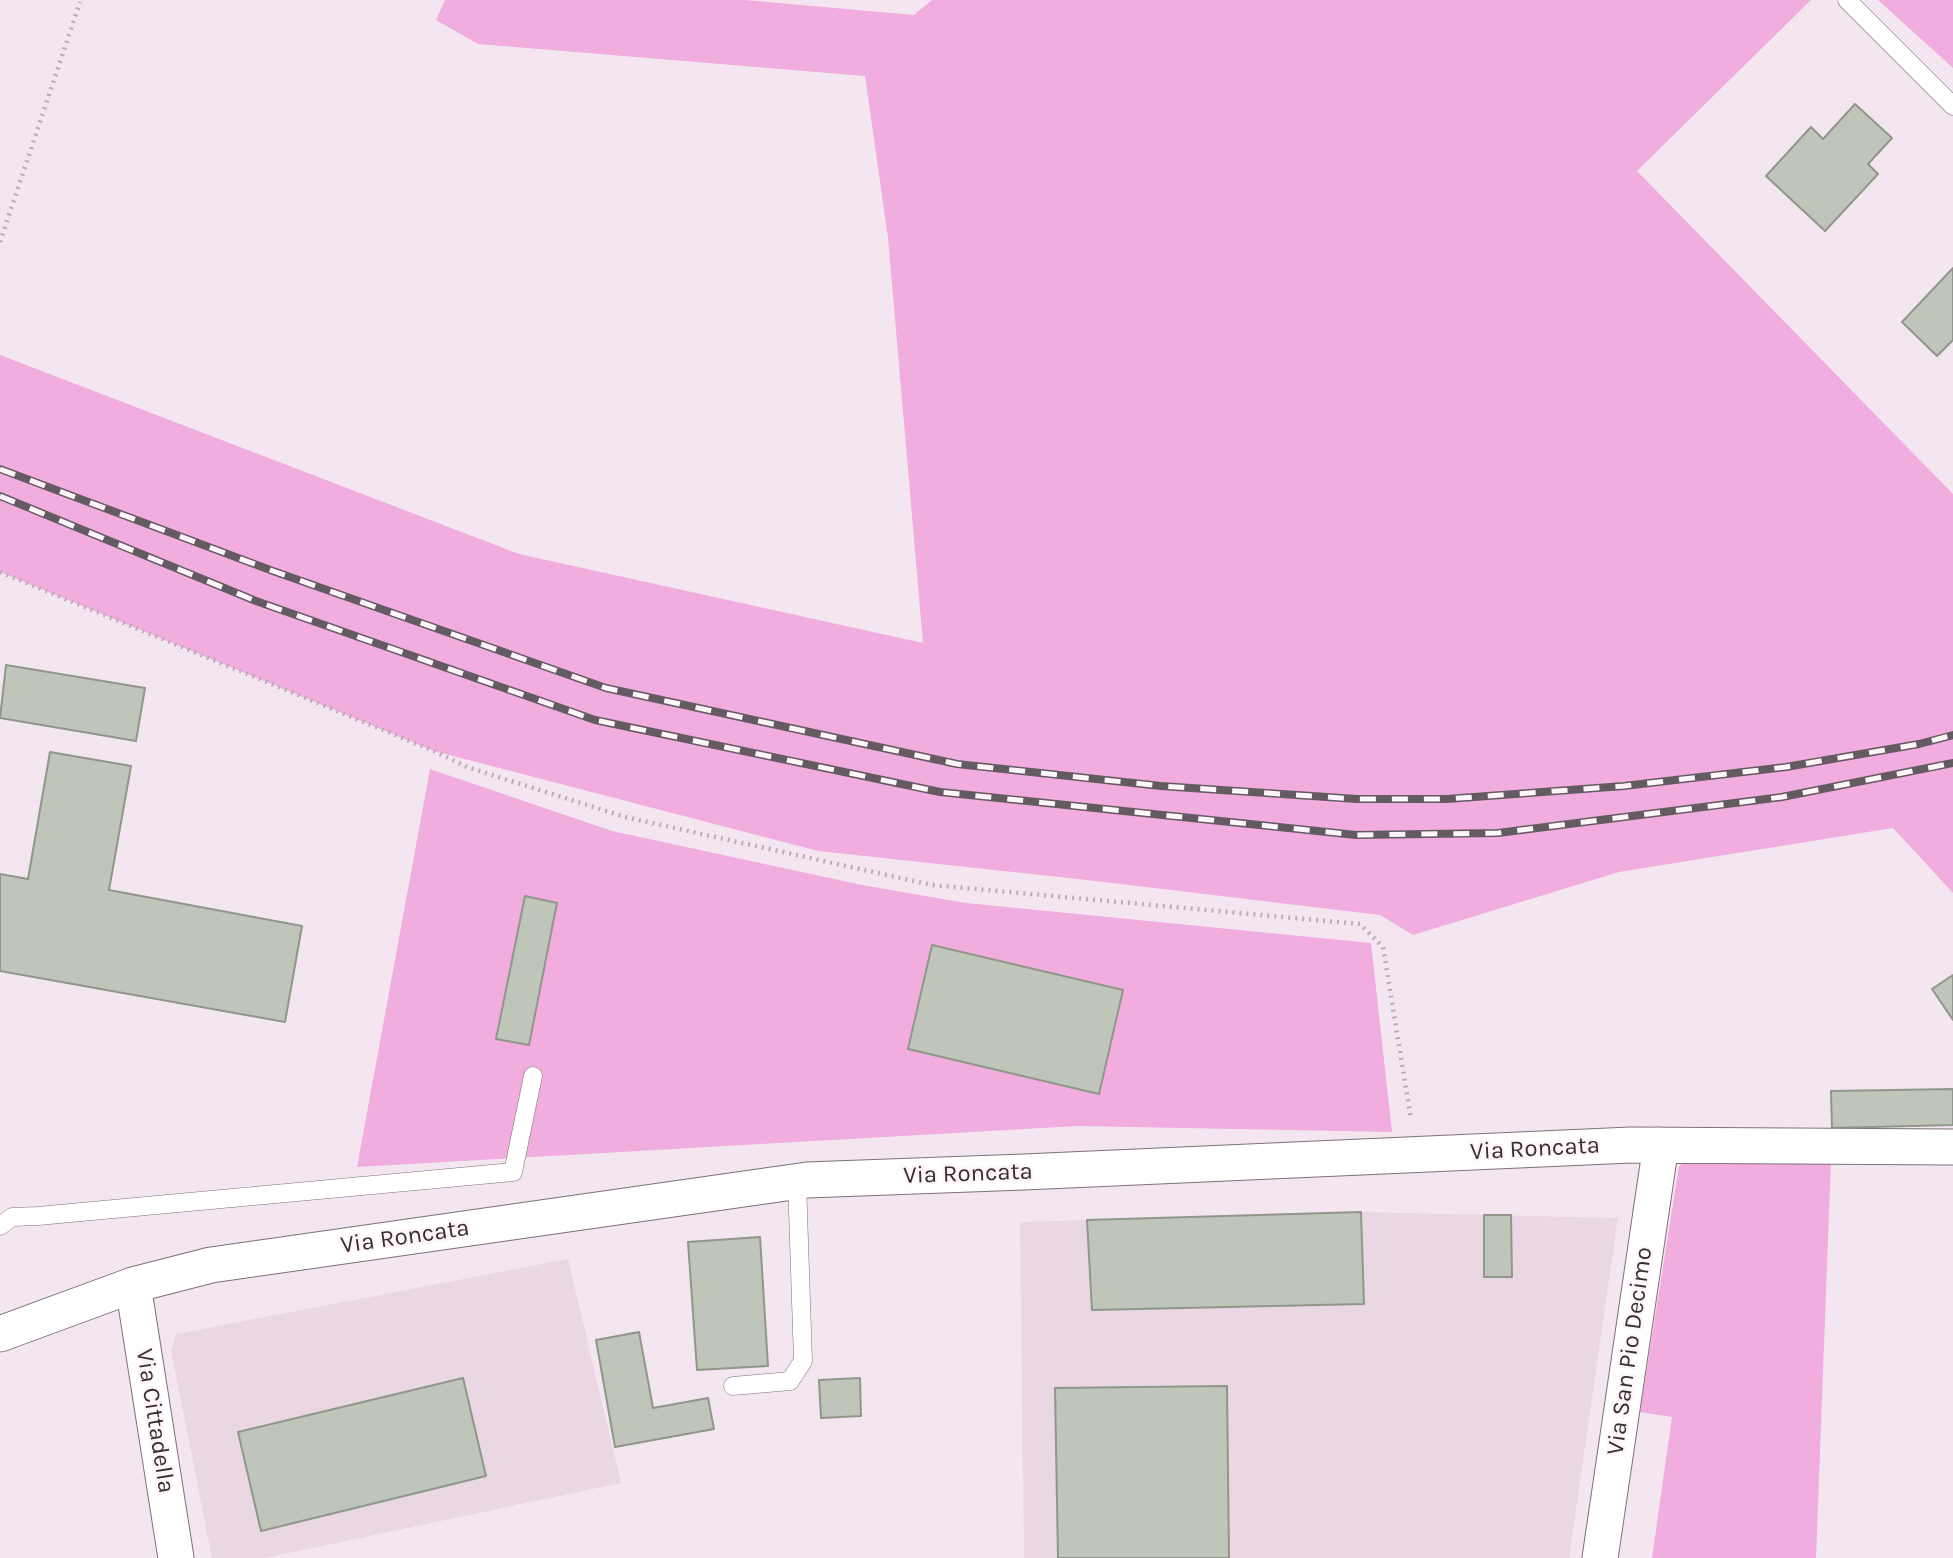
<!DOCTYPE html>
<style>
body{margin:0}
canvas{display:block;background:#f4e6f0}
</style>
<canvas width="1953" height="1558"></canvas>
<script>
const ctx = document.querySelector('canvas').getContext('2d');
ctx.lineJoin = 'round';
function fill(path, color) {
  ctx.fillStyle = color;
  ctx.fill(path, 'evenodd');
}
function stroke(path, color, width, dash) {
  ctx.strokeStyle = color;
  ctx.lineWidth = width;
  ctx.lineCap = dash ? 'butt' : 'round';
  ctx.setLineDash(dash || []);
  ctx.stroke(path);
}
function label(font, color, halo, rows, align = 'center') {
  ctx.font = font + ' Karla,sans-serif';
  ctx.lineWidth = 5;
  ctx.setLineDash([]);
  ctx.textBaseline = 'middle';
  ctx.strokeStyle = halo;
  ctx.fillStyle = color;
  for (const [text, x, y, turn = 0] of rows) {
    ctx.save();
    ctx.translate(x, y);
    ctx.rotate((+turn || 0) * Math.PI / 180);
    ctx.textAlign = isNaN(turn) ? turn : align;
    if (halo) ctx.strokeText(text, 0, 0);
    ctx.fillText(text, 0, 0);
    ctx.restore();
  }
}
const built = new Path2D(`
 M1361 1212 1618 1218 1569 1558H1024L1020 1222Z
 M568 1259 621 1483 265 1558H212L171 1351 176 1334Z`);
const green = new Path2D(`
 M445 0H745L914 15 932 0H1811L1637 171 1953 494V893L1893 828 1619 872 1413 935 1380 915 1087 880 818 851 434 751 0 572V355L519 554 923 643 888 238 865 76 478 44 436 20Z
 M1878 0H1953V68Z
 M430 769 612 831 862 885 966 903 1371 943 1392 1132 1078 1126 357 1167Z
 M1690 1158 1831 1160 1816 1558H1652L1672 1417 1640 1412 1679 1166Z`);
const building = new Path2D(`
 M1855 104 1892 138 1868 164 1878 174 1825 231 1766 176 1811 127 1823 139Z
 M1953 268V340L1937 356 1902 322Z
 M6 665 145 688 136 741 0 718Z
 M50 752 131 766 109 890 302 926 285 1022 0 971V874L28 879Z
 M525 896 557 903 529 1045 496 1039Z
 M932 945 1123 990 1099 1094 908 1049Z
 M1953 975V1020L1932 989Z
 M1953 1089V1125L1832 1128 1831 1091Z
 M1361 1212 1364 1304 1092 1310 1087 1220Z
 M1484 1215H1511L1512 1277H1484Z
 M760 1237 768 1366 697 1370 688 1242Z
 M639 1332 653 1408 708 1398 714 1429 615 1447 596 1340Z
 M463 1378 486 1476 261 1531 238 1432Z
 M860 1378 861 1416 821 1418 819 1380Z
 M1227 1386 1229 1558H1058L1055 1388Z`);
const path = new Path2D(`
 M0 242 80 2
 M0 572 434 751 467 767 625 817 932 885 1360 924 1383 947 1411 1119`);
const lane = new Path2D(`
 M1847 0 1953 106
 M0 1226 12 1217 38 1216 513 1172 533 1076
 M733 1386 790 1381 803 1361 797 1181`);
const street = new Path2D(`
 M133 1285 176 1558
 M0 1334 133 1285 211 1265 807 1180 1024 1172 1631 1145 1953 1147
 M1600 1558 1659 1158V1145`);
const rail = new Path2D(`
 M0 469 273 571 606 688 957 764 1161 786 1357 799H1447L1624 786 1786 767 1919 744 1953 735
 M0 496 256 601 595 720 940 792 1356 835 1498 833 1782 797 1953 763`);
const streetNames = [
 ["Via Roncata",1535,1149,-3],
 ["Via Roncata",968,1174,-2],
 ["Via Roncata",405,1237,-8],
 ["Via San Pio Decimo",1630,1351,-82],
 ["Via Cittadella",155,1421,81]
];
fill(built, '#ead7e4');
fill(green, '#f0addd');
fill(building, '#bfc6b9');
stroke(building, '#90978a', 2);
stroke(lane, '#7d7179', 19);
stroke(street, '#7d7179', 37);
stroke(path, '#b9adb5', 4.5, [2, 5]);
stroke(lane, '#fff', 18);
stroke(street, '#fff', 35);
stroke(rail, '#635b61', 8);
stroke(rail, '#fef5fb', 5, [16]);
label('24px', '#352f33', '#fef5fb', streetNames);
</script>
